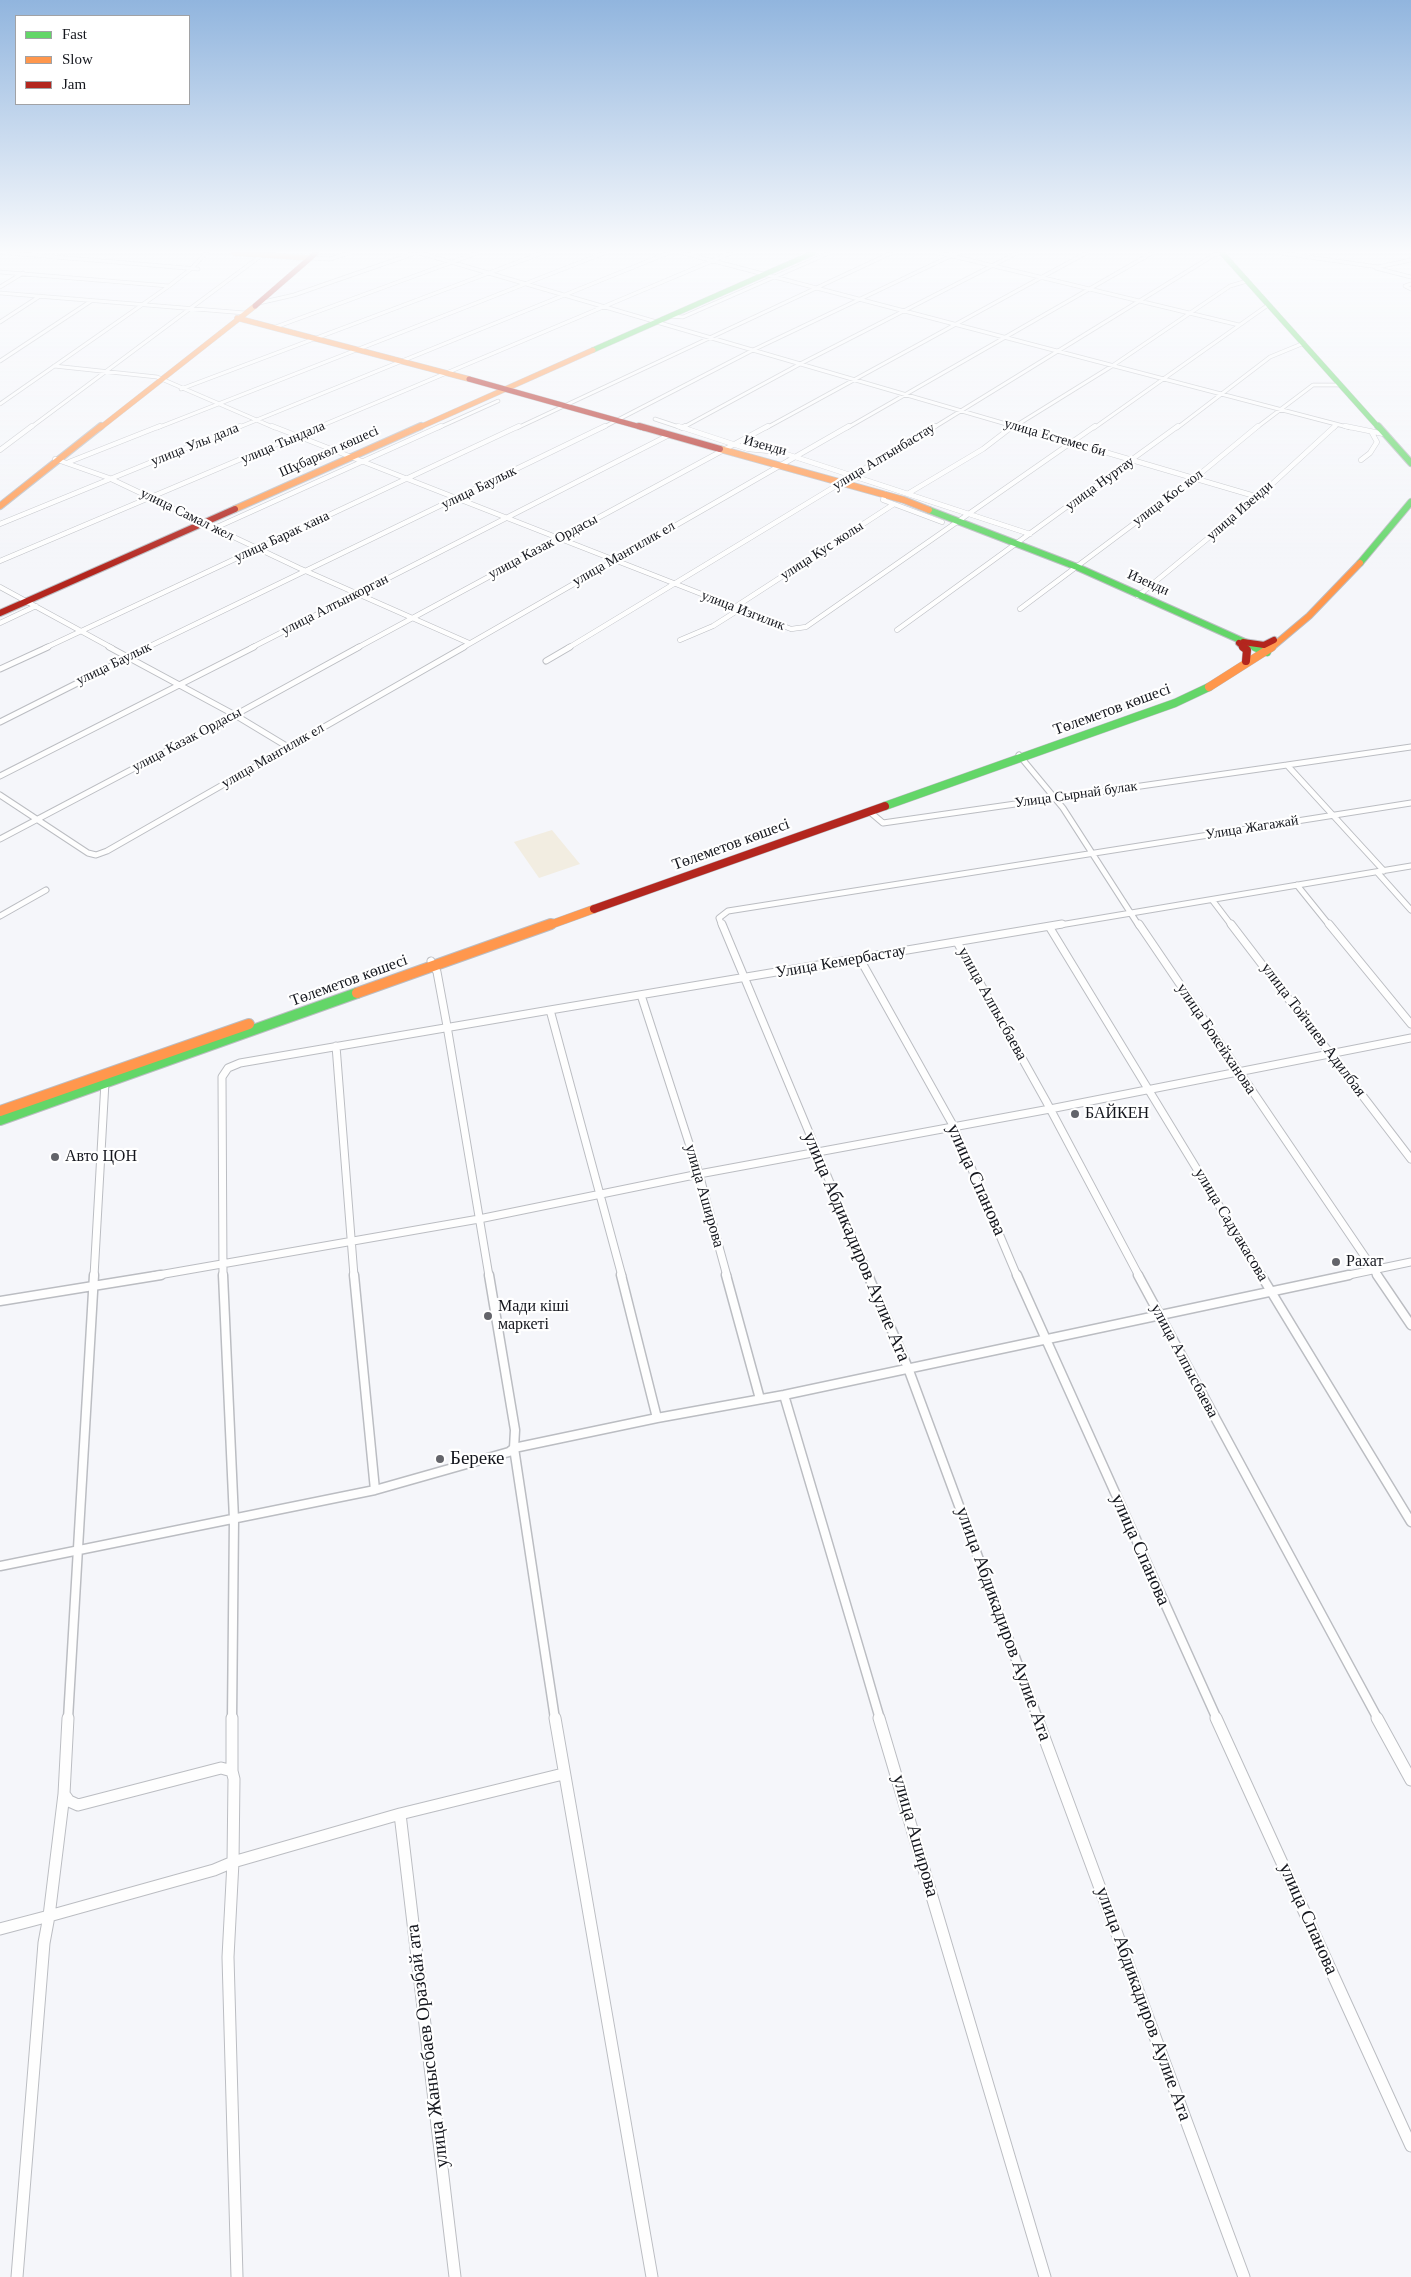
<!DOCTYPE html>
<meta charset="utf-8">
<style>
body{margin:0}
#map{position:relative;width:1411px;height:2277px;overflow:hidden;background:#f5f6fa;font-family:"Times New Roman",serif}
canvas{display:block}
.legend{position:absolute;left:15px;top:15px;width:175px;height:90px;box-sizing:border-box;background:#fff;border:1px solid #a1a2a5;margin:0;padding:6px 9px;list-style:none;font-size:15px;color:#14161d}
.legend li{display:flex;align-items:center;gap:10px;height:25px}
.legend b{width:25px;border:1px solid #a1a2a5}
</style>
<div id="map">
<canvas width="1411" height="2277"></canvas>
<ul class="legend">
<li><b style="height:6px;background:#63d668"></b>Fast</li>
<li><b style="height:6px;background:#ff974d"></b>Slow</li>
<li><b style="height:6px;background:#b3261e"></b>Jam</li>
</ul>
</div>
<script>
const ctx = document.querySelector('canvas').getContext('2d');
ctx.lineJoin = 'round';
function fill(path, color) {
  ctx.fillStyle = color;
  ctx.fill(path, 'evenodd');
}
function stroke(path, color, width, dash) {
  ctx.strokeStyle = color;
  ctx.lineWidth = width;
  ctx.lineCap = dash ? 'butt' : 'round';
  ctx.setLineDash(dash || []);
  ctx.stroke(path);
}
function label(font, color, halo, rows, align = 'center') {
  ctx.font = font + ' "Times New Roman",serif';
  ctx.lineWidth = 4.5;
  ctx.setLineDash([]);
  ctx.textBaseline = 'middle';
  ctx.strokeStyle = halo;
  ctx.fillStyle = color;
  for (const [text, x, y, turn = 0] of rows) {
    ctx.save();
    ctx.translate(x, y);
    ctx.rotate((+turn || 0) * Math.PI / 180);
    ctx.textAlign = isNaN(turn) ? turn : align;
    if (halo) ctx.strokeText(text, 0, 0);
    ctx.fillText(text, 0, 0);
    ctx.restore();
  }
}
const green = new Path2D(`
 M552 830 580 864 539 878 514 842Z`);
const streetFar5 = new Path2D(`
 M8 253 198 269
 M420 253 1020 428
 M683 253 1351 428
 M940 253 1239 325
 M1281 253 1378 267 1411 260
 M310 258 330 259 349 253
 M1376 268 1411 277
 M0 272 169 286
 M1411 284 1405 286 1411 289
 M0 287 23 273
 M0 293 245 313
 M259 303 294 295 415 253
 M669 316 683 317 829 253
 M0 322 40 296
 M273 328 477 253
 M0 361 91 301
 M54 366 157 377 275 428
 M181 389 542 253
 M0 404 169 286 192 268 206 253
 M655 419 682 428
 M30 428 262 255
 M157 428 604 253
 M237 428 668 253
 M316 428 731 253
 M438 428 498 401
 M517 428 891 253
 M602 428 753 350 957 253
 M682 428 800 364 1017 253
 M766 428 1086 253
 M847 428 1152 253
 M933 428 1214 255 1222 253
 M1012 428 1112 366 1230 286 1247 281
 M1094 428 1268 305
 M1177 428 1270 357 1304 343
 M1256 428 1313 385H1339
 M1334 428 1337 425`);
const streetFar4 = new Path2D(`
 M272 426 791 629 806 627 1095 426
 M678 426 748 449 780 452 1030 534
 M1016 426 1258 497
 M1345 426 1384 434
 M682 428 685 426
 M0 450 32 426
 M55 459 109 478 299 568 469 643
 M1361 460 1370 453 1377 442 1372 433
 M69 462 160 426
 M909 493 983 449 1013 426
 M894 504 942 522
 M0 524 240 426
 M215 528 441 426
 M0 561 319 426
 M0 587 112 648
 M1138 596 1258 497 1335 426
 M735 607 894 504 883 500 885 494
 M1020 609 1195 478 1258 426
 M0 623 36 606
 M897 630 1178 426
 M680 640 713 626 740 609
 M45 648 519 426
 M146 648 605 426
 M251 648 669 435
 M357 648 768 426
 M462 648 849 426
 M568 648 935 426`);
const streetFar3 = new Path2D(`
 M109 647 235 715 288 747
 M546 661 570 647
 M0 669 48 647
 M0 722 149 647
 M1019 755 1063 808 1139 926
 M0 776 254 647
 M0 795 88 853 96 855 107 851 464 647
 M870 812 883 823 1287 765
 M0 839 235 715 359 647
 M1384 871 1287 765 1411 747
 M1377 872 1411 910
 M1297 885 1330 926
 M1213 901 1232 926
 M0 916 46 890
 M722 926 719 918 728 911 1411 803
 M1054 926 1411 866`);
const streetFar2 = new Path2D(`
 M722 924 869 1276
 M1139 924 1378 1276
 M1231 924 1411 1159
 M1329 924 1411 1024
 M1050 928 1262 1276
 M957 942 1046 1101 1139 1276
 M860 959 954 1127 1017 1276
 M431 961 437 972 447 1026 489 1276
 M641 995 699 1174 727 1276
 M550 1010 1062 924
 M336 1046 354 1276
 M94 1276 105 1082
 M153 1276 479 1219 699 1174 1050 1109 1411 1038
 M223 1276 222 1077 228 1068 240 1063 550 1010 622 1276
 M1344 1276 1411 1262`);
const streetFar1 = new Path2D(`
 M223 1275 234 1519 232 1719
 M354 1275 375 1490
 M621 1275 657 1418
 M726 1275 760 1399
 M868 1275 908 1368 1038 1719
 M1017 1275 1217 1719
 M1138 1275 1378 1719
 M1261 1275 1411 1522
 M1377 1275 1411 1325
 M0 1301 161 1275
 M784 1395 880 1719
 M0 1566 375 1490 509 1452 514 1448 515 1430 489 1275
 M68 1719 94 1275
 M555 1719 514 1448 657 1418 784 1395 1349 1275`);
const street = new Path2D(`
 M555 1718 652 2277
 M879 1718 1045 2277
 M1037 1718 1244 2277
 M1216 1718 1411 2146
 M1377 1718 1411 1780
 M232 1771V1718
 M400 1814 455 2277
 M0 1929 49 1916 64 1794
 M17 2277 44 1943 49 1916 214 1870 233 1862 234 1779 232 1771 221 1768 78 1805 69 1801 64 1794 68 1718
 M237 2277 228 1957 233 1862 400 1814 563 1774`);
const fastFar3 = new Path2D(`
 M1222 253 1379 428
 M593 350 813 253`);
const fastFar2 = new Path2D(`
 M1378 426 1411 463
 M929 510 1077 567 1258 648
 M1360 563 1411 502`);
const fastFar1 = new Path2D(`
 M1255 647 1267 652
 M885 806 1175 703 1209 687`);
const fast = new Path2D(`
 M0 1120 357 993`);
const slowFar3 = new Path2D(`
 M234 253 310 258
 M237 318 469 379
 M100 428 255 306
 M418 428 593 350`);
const slowFar2 = new Path2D(`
 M720 449 904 500 929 510
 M0 506 101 426
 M235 509 421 426
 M1271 648 1309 616 1360 563`);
const slowFar1 = new Path2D(`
 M1209 687 1272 647
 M547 926 594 909`);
const slow = new Path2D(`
 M357 993 551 924
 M0 1111 249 1024`);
const jamFar2 = new Path2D(`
 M255 306 316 253
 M469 379 644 428`);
const jamFar1 = new Path2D(`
 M639 426 720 449
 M0 613 235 509
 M1243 642 1264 645 1274 640
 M1239 643 1245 648`);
const jam = new Path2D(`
 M1243 647 1247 650 1246 661
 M594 909 885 806`);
const markers = [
 [1075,1114,5,"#63646a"],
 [55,1157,5,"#63646a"],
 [1336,1262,5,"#63646a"],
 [488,1316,5,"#63646a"],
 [440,1459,5,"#63646a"]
];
const farStreetnames = [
 ["улица Естемес би",1055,438,16],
 ["улица Тындала",283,443,-23],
 ["улица Улы дала",195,445,-22],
 ["Изенди",765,446,15],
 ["Шұбаркөл көшесі",329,452,-24],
 ["улица Алтынбастау",884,457,-31],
 ["улица Нуртау",1100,484,-36],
 ["улица Баулык",479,488,-26],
 ["улица Кос кол",1168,498,-37],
 ["улица Изенди",1240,511,-41],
 ["улица Самал жел",187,515,26],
 ["улица Барак хана",282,537,-25],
 ["улица Казак Ордасы",543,547,-28],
 ["улица Кус жолы",822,551,-33],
 ["улица Мангилик ел",624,554,-30],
 ["Изенди",1148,583,24],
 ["улица Алтынкорган",335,605,-27],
 ["улица Изгилик",743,611,21],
 ["улица Баулык",114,664,-26],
 ["улица Казак Ордасы",187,740,-28],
 ["улица Мангилик ел",273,756,-30],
 ["Улица Сырнай булак",1076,795,-8],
 ["Улица Жагажай",1252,828,-9]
];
const streetNames = [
 ["Төлеметов көшесі",1112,710,-20],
 ["Төлеметов көшесі",731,845,-20],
 ["Улица Кемербастау",841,962,-10],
 ["Төлеметов көшесі",349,981,-20],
 ["улица Алпысбаева",992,1004,61],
 ["улица Тойчиев Адилбая",1313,1030,53],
 ["улица Бокейханова",1216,1039,56],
 ["улица Аширова",704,1196,74],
 ["улица Садуакасова",1231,1225,59],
 ["улица Алпысбаева",1184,1361,62]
];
const poiNames = [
 ["БАЙКЕН",1085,1114],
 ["Авто ЦОН",65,1157],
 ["Рахат",1346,1262],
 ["Мади кіші",498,1307],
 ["маркеті",498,1325]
];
const nearStreetnames = [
 ["улица Спанова",976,1180,66],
 ["улица Абдикадиров Аулие Ата",856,1247,67],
 ["улица Спанова",1140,1550,66],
 ["улица Абдикадиров Аулие Ата",1003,1624,70],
 ["улица Аширова",915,1836,74],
 ["улица Спанова",1308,1919,66],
 ["улица Абдикадиров Аулие Ата",1143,2004,70],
 ["улица Жанысбаев Оразбай ата",428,2046,-97]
];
const nearPoinames = [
 ["Береке",450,1459]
];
fill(green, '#f2ede1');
stroke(streetFar5, '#bbbdc2', 4.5);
stroke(streetFar4, '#bbbdc2', 5.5);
stroke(streetFar3, '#bbbdc2', 7);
stroke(streetFar2, '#bbbdc2', 9);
stroke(streetFar1, '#bbbdc2', 11);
stroke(street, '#bbbdc2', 13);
stroke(fastFar3, '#bbbdc2', 6);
stroke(fastFar2, '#bbbdc2', 8);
stroke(fastFar1, '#bbbdc2', 9);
stroke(fast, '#bbbdc2', 12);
stroke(slowFar3, '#bbbdc2', 6);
stroke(slowFar2, '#bbbdc2', 8);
stroke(slowFar1, '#bbbdc2', 9);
stroke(slow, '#bbbdc2', 12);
stroke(jamFar2, '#bbbdc2', 6);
stroke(jamFar1, '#bbbdc2', 8);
stroke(jam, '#bbbdc2', 9);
stroke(streetFar5, '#fefefe', 3);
stroke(streetFar4, '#fefefe', 4.5);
stroke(streetFar3, '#fefefe', 5);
stroke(streetFar2, '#fefefe', 7);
stroke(streetFar1, '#fefefe', 8);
stroke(street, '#fefefe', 11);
stroke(fastFar3, '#63d668', 5);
stroke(fastFar2, '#63d668', 6);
stroke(fastFar1, '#63d668', 8);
stroke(fast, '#63d668', 10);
stroke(slowFar3, '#ff974d', 5);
stroke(slowFar2, '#ff974d', 6);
stroke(slowFar1, '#ff974d', 8);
stroke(slow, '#ff974d', 10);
stroke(jamFar2, '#b3261e', 5);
stroke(jamFar1, '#b3261e', 6);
stroke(jam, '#b3261e', 8);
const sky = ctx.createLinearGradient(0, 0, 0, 572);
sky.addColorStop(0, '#91b5de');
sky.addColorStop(0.44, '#fafbfd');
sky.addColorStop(1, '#fafbfd00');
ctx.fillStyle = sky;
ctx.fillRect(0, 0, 1411, 572);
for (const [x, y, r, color] of markers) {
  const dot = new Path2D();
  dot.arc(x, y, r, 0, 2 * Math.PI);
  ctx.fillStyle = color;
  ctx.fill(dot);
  stroke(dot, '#fff', 2);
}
label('14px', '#14161d', '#fff', farStreetnames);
label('16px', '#14161d', '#fff', streetNames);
label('16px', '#14161d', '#fff', poiNames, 'left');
label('19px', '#14161d', '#fff', nearStreetnames);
label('19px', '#14161d', '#fff', nearPoinames, 'left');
</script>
